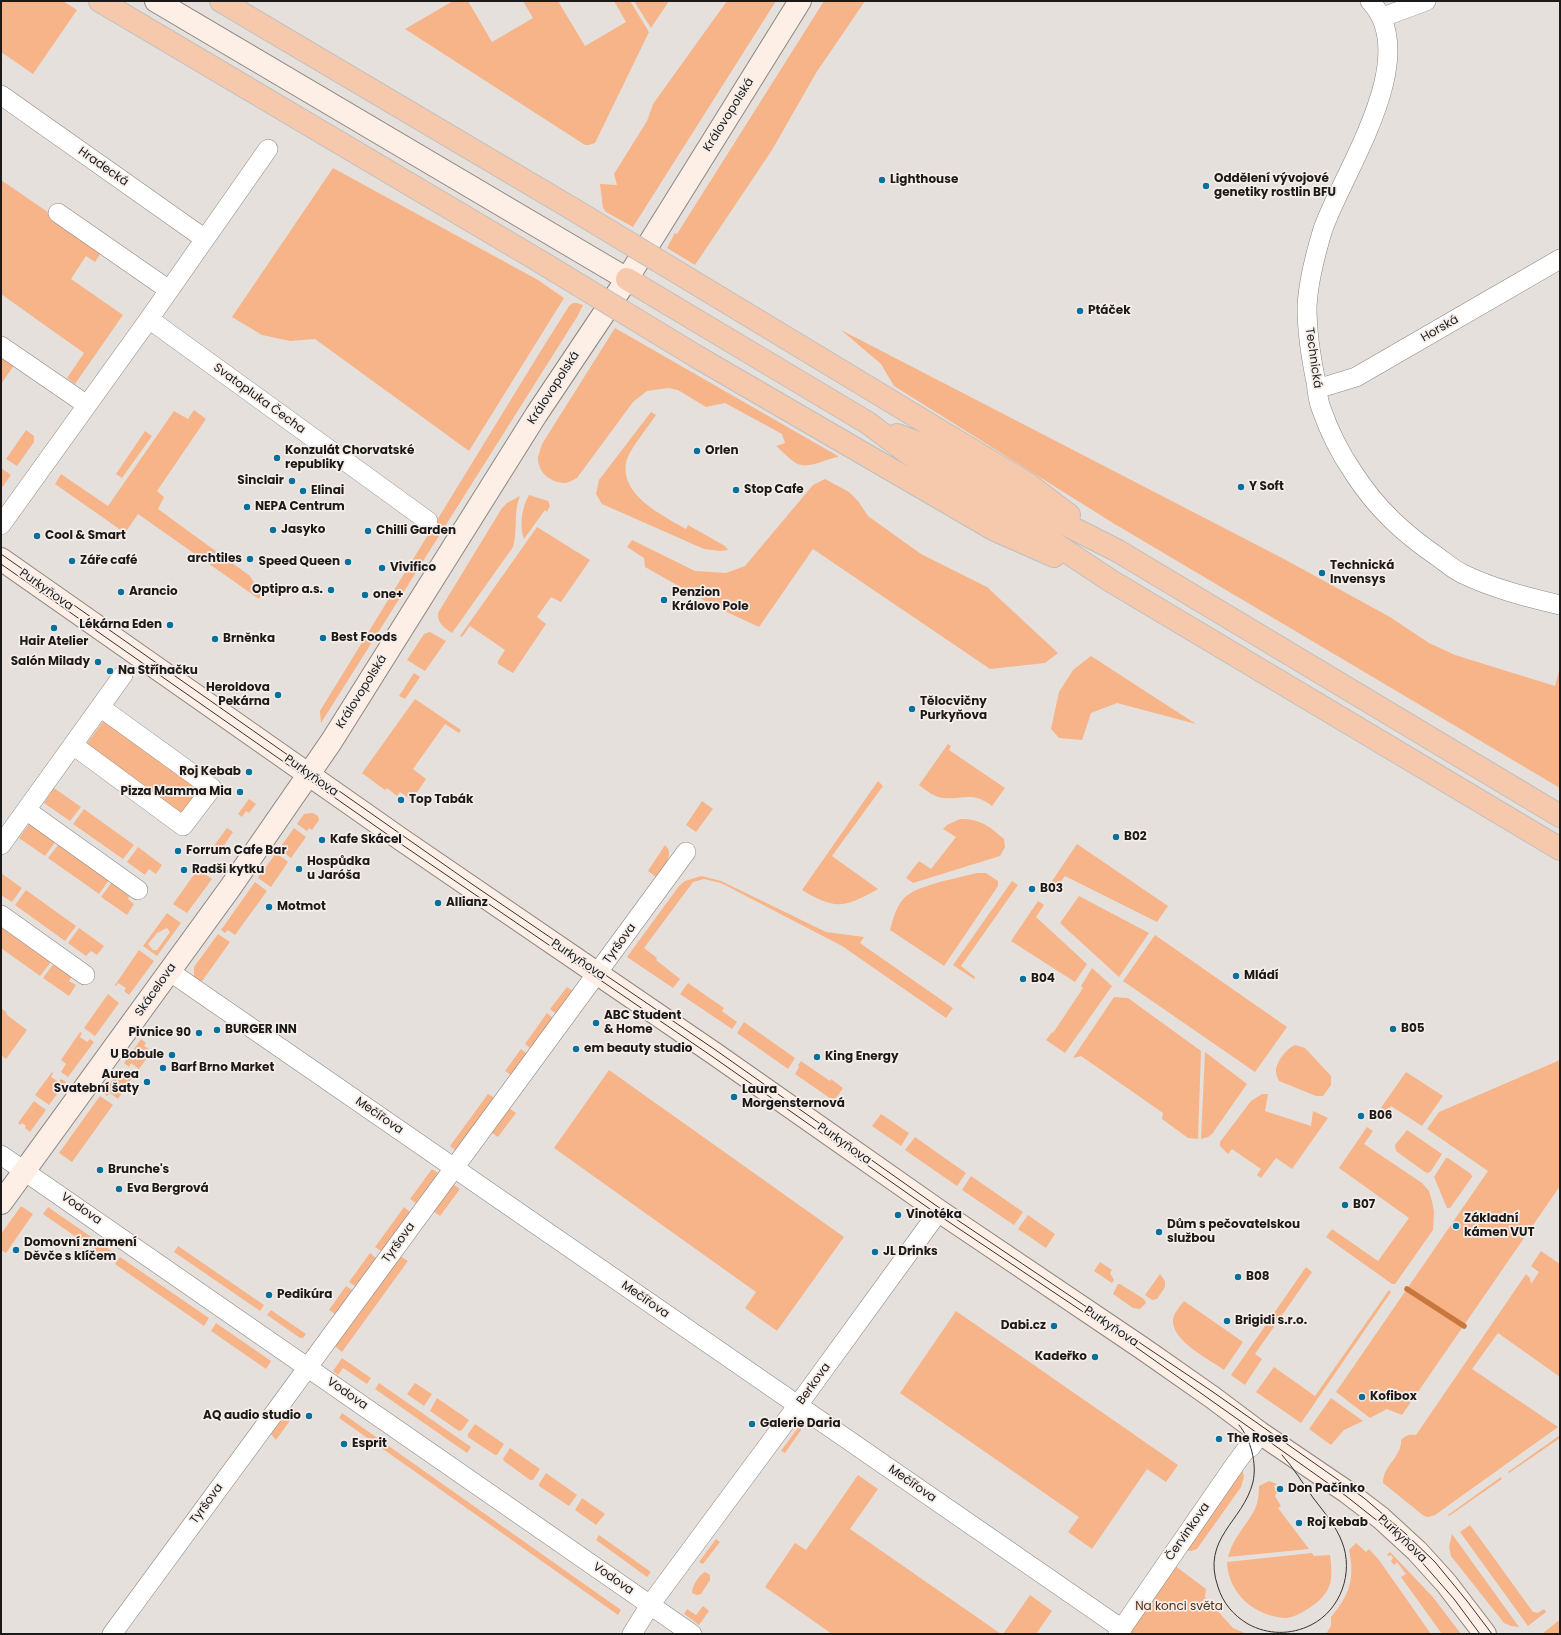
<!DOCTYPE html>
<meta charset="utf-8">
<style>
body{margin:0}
#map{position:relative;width:1561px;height:1635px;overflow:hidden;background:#e6e0dc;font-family:Poppins,sans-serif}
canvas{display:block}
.frame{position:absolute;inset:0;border:2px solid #1c1a18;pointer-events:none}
</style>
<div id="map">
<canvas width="1561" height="1635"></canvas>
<div class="frame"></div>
</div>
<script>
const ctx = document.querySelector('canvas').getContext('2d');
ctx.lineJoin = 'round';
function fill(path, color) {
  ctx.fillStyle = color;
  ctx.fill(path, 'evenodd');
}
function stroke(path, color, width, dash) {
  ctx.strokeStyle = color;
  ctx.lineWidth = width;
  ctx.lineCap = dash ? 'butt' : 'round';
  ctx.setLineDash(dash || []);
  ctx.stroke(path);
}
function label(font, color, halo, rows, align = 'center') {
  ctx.font = font + ' Poppins,sans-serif';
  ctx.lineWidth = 3.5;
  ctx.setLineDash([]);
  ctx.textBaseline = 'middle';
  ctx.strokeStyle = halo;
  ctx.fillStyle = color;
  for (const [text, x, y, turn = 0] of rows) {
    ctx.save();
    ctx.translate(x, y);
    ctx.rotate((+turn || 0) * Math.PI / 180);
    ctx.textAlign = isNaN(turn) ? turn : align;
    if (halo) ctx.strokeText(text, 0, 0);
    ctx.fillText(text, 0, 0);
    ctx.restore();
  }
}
const green = new Path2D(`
 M1 1H63L77 10 33 74 1 52Z
 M453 1H468L492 42 533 18 523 1H558L585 46 626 22 614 1H630L649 32 595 143 589 145H585L405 29Z
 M634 1H669L651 28Z
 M727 1H776L633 227 606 212 603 208 600 184 617 185 614 174 647 121 653 104Z
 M824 1H865L816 73 772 150 695 265 667 248 675 233 677 234Z
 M333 168 538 280 564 298 469 451 315 339 290 341 262 335 232 317Z
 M1 180 103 250 95 262 86 256 71 279 123 315 75 384 67 378 84 353 1 294Z
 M573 303H577L583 305 577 317 321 723 320 711 537 357 569 306Z
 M615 328 838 456V457C825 459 810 469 798 464 792 462 781 450 776 446L785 443 782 434 725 403 706 407 678 390 668 388 647 391 633 402 577 478C573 480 568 483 565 483 550 483 537 471 538 457 539 453 541 448 542 444Z
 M841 330 1284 559 1390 617 1429 643 1455 655 1555 686 1560 668V788L1113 523 894 386 881 364Z
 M1 351 17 361 1 384Z
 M194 410 206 419 157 491 164 497 158 509 250 576 261 595 259 599 138 514 125 533 55 484 61 474 108 506 174 411 188 419Z
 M651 412 656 415C649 425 630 450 627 459 617 494 662 515 686 529L688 525 725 546 728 550 720 551 704 549 602 504 596 494 599 480Z
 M26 430 34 436V442L17 466 6 459Z
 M145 431 152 436 122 478 116 474Z
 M1 468 11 475 1 489Z
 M825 479 849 492 858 501 868 516 921 554 987 587 1058 653 1045 663 990 669 813 549 759 627 716 607 645 567 644 558 627 547 632 540 695 571 726 573 745 566 813 485Z
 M529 495 548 501 550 506 547 512 545 510 524 539C519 526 522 507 529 495Z
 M520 496C513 512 518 530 513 547L452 633C445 628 437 624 438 613L502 508 507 503Z
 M537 527 590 560 561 602 551 597 537 617 546 624 513 673 498 664V661L505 650 470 626 462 637 460 636Z
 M430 632 446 641 425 671 407 660 424 634Z
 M1091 656 1196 724 1117 703 1091 713 1082 740 1059 738 1051 729 1059 692 1073 670Z
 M414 673 420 677 405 699 399 696Z
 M415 699 461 730 459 733 445 724 413 769 426 779 412 800 400 792 397 796 387 788 385 790 362 773Z
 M105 719 202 788 182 815 85 746Z
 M948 744 951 746 949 750 1005 788 992 806C972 791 965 800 944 798 934 797 927 791 919 785Z
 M878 781 883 786 832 856 878 889C845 907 836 911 802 890Z
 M54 788 81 807 70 821 44 803Z
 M249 799 256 804 249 813 246 811 242 817 238 814Z
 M702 801 713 809 696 832 686 825Z
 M84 809 134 845 123 859 73 824Z
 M313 813 318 816 319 820 312 830 309 828 307 831 297 824 304 814Z
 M960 819C981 819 989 826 1004 839L1005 847 1000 856 913 883 906 878 919 861 931 869 956 837 943 829 947 825Z
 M30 823 56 841 45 856 19 838Z
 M227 828 233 832 223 847V850L220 852 213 847Z
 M294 828 306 837 291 858 279 849Z
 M59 844 109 880 99 894 48 858Z
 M1077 844 1168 906 1157 922 1065 876 1056 888 1050 884Z
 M665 845C676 855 662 868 656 877L648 871Z
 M138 847 162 865 156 874 149 869 145 875 127 862Z
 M276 853 288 862 271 887 258 878Z
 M198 869 212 879 187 913 173 904Z
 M1 873 22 888 12 902 1 895Z
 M977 873H986L998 881V886L944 966 890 930C893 919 896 907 904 898 917 885 958 878 977 873Z
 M701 876 721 881 826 932 864 937 860 943 953 1008 946 1018 842 946 721 883 704 879 693 882 644 948 657 958 656 960 680 979 673 988 627 957 679 886 685 881Z
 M1012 881 1018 885 961 966 975 977 974 979 953 965Z
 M112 882 130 895 128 899 134 904 127 915 101 897Z
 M255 882 267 891 235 935 228 930 225 933 221 930Z
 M26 890 76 926 65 941 15 905Z
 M1079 896 1149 933 1119 977 1060 923Z
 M1038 901 1044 905 1036 917 1087 964 1075 982 1011 941Z
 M167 913 181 923 157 956 143 946ZM167 928 170 932 157 950H153L148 944 157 933Z
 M1 925 51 962 40 976 1 948Z
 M79 928 104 946 97 955 91 951 86 956 68 943Z
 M218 934 230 942 200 984 194 976V967Z
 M1155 935 1287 1027 1255 1072 1123 981Z
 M139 950 154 961 129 995 124 991 126 988 118 983 116 986 115 985Z
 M54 963 72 976 69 981 76 985 69 996 43 978Z
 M1092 968 1112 986 1065 1053 1046 1040 1052 1032 1053 1033 1083 988 1081 986Z
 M688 983 724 1008 722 1011 737 1022 732 1029 680 994Z
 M567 987 573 991 556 1014 550 1009Z
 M108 994 119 1003 95 1036 84 1028Z
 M1114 997 1128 998 1201 1051 1198 1139 1188 1138 1162 1119 1163 1113 1081 1056 1073 1058Z
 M1 1008 6 1012 7 1015 27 1030 6 1059 1 1055Z
 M547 1013 553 1018 531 1049 525 1044Z
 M744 1022 795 1058 788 1069 737 1033Z
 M80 1032 82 1033 80 1037 87 1042 90 1039 94 1042 68 1077 61 1072 66 1064 61 1060Z
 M141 1039 146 1043 144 1046 152 1051 139 1069 131 1063 129 1067 124 1063Z
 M1295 1045 1305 1048 1331 1076V1085L1323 1096H1316L1279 1081C1278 1078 1276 1075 1276 1071 1276 1062 1287 1048 1295 1045Z
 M521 1049 527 1054 511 1075 505 1071Z
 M1205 1052 1247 1084 1212 1134 1208 1137 1201 1139Z
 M1560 1060V1186L1402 1415 1387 1409 1370 1418 1336 1392 1488 1171 1427 1129 1439 1112Z
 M801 1061 830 1081 831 1079 843 1088 834 1101 795 1074 799 1067 798 1065Z
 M120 1069 132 1078 118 1099 110 1093 107 1096 103 1093Z
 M609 1070 844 1237 777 1331 745 1308 756 1292 554 1148Z
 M52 1072 53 1073 51 1077 59 1082 61 1079 66 1082 49 1105 35 1095Z
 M1406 1072 1443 1096 1422 1126 1391 1106 1384 1116 1378 1112Z
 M488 1094 495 1098 456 1151 450 1146Z
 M1262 1094H1268L1265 1111 1311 1126 1313 1111 1328 1118 1292 1169 1276 1158 1261 1178 1257 1175 1261 1169 1232 1149 1228 1154 1220 1146V1142L1251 1101Z
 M100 1096 113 1105 72 1162 59 1153Z
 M34 1101 46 1110 30 1132 25 1128 26 1126 22 1123 20 1125 18 1123Z
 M509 1108 516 1113 498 1137 492 1133Z
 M881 1114 909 1133 901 1146 872 1126Z
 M1367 1127 1373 1131 1364 1144 1422 1183 1429 1191 1432 1201 1434 1212 1433 1230 1395 1284H1392L1326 1237 1332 1229 1378 1261 1409 1218 1339 1168Z
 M1407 1130 1442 1154 1431 1171 1428 1173 1425 1172 1396 1151 1395 1145Z
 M915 1137 966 1173 957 1186 905 1150Z
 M1446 1158H1448L1471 1174 1472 1177 1450 1208H1447L1434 1177Z
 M432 1169 438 1173 416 1203 410 1199Z
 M971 1176 1023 1212 1014 1225 962 1190Z
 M453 1184 460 1189 440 1216 433 1211Z
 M21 1206 33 1214 6 1253 1 1250V1234Z
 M48 1207 113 1252 108 1259 43 1214Z
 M404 1207 410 1212 381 1251 375 1247Z
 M1028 1215 1055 1234 1046 1248 1018 1229Z
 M178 1246 264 1305 260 1311 174 1252Z
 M1541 1251 1560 1264V1377L1498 1333 1472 1369 1558 1427 1435 1515 1428 1517 1424 1516 1383 1483C1383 1465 1402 1457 1401 1440 1406 1435 1409 1434 1416 1435L1526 1274 1530 1278 1531 1284 1539 1272 1531 1266Z
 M370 1253 376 1258 355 1286 349 1282Z
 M400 1256 408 1261 342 1352 335 1346Z
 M120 1257 209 1318 204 1326 115 1264Z
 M1100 1262 1112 1270 1110 1273 1114 1280 1112 1283 1094 1271Z
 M1306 1267 1312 1272 1255 1354 1262 1359 1245 1385 1231 1375Z
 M1160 1274 1165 1281V1287L1157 1299 1152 1300 1145 1295Z
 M1118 1284H1120L1144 1299 1146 1303 1140 1309 1133 1308 1113 1294Z
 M346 1286 352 1290 335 1314 329 1310Z
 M1389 1290 1391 1292 1301 1423 1256 1392 1274 1367 1315 1396Z
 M1184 1301 1243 1342 1224 1370C1209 1359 1171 1341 1173 1319 1174 1313 1180 1306 1184 1301Z
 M271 1310 306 1334 303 1338H300L267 1315Z
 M956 1311 1178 1465 1166 1482 1147 1469 1092 1549 1068 1532 1079 1517 900 1393Z
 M216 1323 271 1361 266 1369 211 1331Z
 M342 1358 371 1378 367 1384 343 1368 338 1375 333 1371Z
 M379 1383 471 1447 467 1453 375 1389Z
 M415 1383 432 1394 424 1406 407 1394Z
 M437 1398 469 1420 462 1430 459 1431 430 1411Z
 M1331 1398 1363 1421 1344 1430 1331 1445 1309 1429Z
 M291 1407 297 1411 276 1440 271 1434Z
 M342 1413 621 1610 618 1615 339 1418Z
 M475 1424 504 1444 497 1455H495L468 1437V1434Z
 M800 1425 802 1427 801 1430 785 1453 781 1451Z
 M1560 1435V1438L1509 1473 1508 1472Z
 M510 1448 540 1469 533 1480H530L504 1461 503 1459Z
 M1242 1468 1244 1477 1241 1487 1197 1549 1191 1551 1186 1550Z
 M546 1473 577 1495 569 1506 539 1486V1484Z
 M858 1475 878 1489 850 1529 1001 1634H832L765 1587 795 1543 806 1550Z
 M1501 1477 1502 1479 1449 1516 1448 1515Z
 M1269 1481 1277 1484 1274 1486 1277 1492 1275 1496 1281 1506 1278 1508 1309 1549 1228 1557C1233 1538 1245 1527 1254 1511 1258 1503 1259 1495 1259 1486Z
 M582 1498 605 1514 596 1525 575 1510Z
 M1470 1525 1533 1612 1538 1613 1544 1609 1546 1612 1528 1626 1460 1532Z
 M1452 1534 1519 1627 1511 1626 1504 1623 1451 1556 1449 1547Z
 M599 1535 651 1572 647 1577 596 1540Z
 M716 1539 720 1542 703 1564 699 1562Z
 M1356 1543 1366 1552 1369 1549 1379 1560 1431 1634H1326L1331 1626V1617C1350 1595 1355 1578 1349 1550Z
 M1390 1552 1432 1596 1461 1634H1442L1401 1577 1406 1574 1397 1562 1394 1565 1391 1561 1393 1558 1391 1555 1388 1556 1387 1555Z
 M1312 1553 1314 1556 1330 1555C1331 1563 1332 1571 1331 1579 1330 1589 1323 1598 1315 1604 1307 1610 1294 1618 1285 1618 1254 1616 1228 1593 1227 1562Z
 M1174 1565 1206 1589 1205 1597 1233 1628 1247 1634H1127Z
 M705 1572 710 1575V1580L701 1594 697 1595 692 1593C692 1586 699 1575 705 1572Z
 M1030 1595 1052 1611 1036 1634H1003Z
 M703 1606 709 1611 699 1625 684 1614 687 1609 696 1615Z
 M1558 1621 1560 1622V1634H1542Z`);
const stream = new Path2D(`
 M1407 1289 1464 1326`);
const street = new Path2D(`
 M1370 1C1423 57 1344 170 1323 229 1316 252 1308 284 1307 307 1307 332 1311 358 1316 382 1317 391 1318 400 1321 408 1329 431 1340 453 1353 472 1376 508 1403 533 1438 557 1446 563 1454 570 1463 574 1494 589 1527 597 1560 605
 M1383 17 1426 1
 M1 95 205 239
 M58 213 169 290
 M149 319 428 521
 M1 346 87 405
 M1317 389 1356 377 1560 259
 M1 525 149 319 268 149
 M73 745 183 826 212 788 100 707
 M26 810 138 890
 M1 845 123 675
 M1 915 85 975
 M169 971 1122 1629
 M1 1155 692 1634
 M112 1634 686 852
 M632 1634 650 1605 798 1405 939 1211
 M1118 1634 1236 1463 1245 1451 1251 1447 1260 1433`);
const secondary = new Path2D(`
 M156 1 627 279
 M1 559 402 840 715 1054 939 1211 1142 1348 1212 1397 1260 1433 1347 1492 1381 1518 1417 1551 1446 1583 1485 1634
 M1 1203 230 888 331 742 536 415 627 279 800 1`);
const highway = new Path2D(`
 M100 1 541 262
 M221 1 571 208
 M627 279 868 423 924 465 1022 522 1111 581 1560 849
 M730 304 1028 484 1069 515
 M699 358 995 530 1054 556
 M897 435 933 449 1031 507 1118 551 1560 816`);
const tram = new Path2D(`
 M1 554 469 882 717 1051 941 1209 1213 1392 1364 1498 1406 1534 1435 1562 1467 1601 1492 1634
 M1 564 401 844 713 1057 937 1214 1140 1350 1346 1496 1384 1526 1419 1559 1454 1599 1480 1634
 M1239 1425C1251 1440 1257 1463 1253 1482 1243 1522 1201 1538 1218 1587 1223 1603 1233 1615 1248 1624 1268 1635 1291 1635 1311 1625 1341 1610 1354 1572 1342 1542 1336 1526 1324 1512 1314 1499 1303 1484 1294 1468 1282 1455`);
const highwayBridge = new Path2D(`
 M571 208 730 304
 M541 262 699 358`);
const markers = [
 [882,180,4,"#06719d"],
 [1206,186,4,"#06719d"],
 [1080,311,4,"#06719d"],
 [697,451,4,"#06719d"],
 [277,458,4,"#06719d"],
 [292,481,4,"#06719d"],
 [1241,487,4,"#06719d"],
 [736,490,4,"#06719d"],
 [303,491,4,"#06719d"],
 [247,507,4,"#06719d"],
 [273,530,4,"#06719d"],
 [368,531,4,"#06719d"],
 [37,536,4,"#06719d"],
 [250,559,4,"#06719d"],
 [72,561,4,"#06719d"],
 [348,562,4,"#06719d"],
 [382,568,4,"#06719d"],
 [1322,573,4,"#06719d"],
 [331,590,4,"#06719d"],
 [121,592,4,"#06719d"],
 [365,595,4,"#06719d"],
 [664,600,4,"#06719d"],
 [170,625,4,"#06719d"],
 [54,628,4,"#06719d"],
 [323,638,4,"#06719d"],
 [215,639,4,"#06719d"],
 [98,662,4,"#06719d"],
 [110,671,4,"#06719d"],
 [278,695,4,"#06719d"],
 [912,709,4,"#06719d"],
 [249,772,4,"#06719d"],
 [240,792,4,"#06719d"],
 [401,800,4,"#06719d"],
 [1116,837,4,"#06719d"],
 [322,840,4,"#06719d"],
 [178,851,4,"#06719d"],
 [299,869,4,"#06719d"],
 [184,870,4,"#06719d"],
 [1032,889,4,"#06719d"],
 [438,903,4,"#06719d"],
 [269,907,4,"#06719d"],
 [1236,976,4,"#06719d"],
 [1023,979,4,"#06719d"],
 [596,1023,4,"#06719d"],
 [1393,1029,4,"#06719d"],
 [217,1030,4,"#06719d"],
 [199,1033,4,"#06719d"],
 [576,1049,4,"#06719d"],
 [172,1055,4,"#06719d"],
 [817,1057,4,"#06719d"],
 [163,1068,4,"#06719d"],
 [147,1082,4,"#06719d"],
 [734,1097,4,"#06719d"],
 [1361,1116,4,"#06719d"],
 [100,1170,4,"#06719d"],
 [119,1189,4,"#06719d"],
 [1345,1205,4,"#06719d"],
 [898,1215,4,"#06719d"],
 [1456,1226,4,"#06719d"],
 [1159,1232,4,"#06719d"],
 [16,1250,4,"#06719d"],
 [875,1252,4,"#06719d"],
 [1238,1277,4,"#06719d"],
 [269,1295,4,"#06719d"],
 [1227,1321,4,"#06719d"],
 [1054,1326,4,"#06719d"],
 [1095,1357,4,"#06719d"],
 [1362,1397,4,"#06719d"],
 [309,1416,4,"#06719d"],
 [752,1424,4,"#06719d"],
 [1219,1439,4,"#06719d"],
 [344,1444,4,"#06719d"],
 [1280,1489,4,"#06719d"],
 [1299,1523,4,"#06719d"]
];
const streetNames = [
 ["Královopolská",729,115,-58],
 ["Hradecká",103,167,35],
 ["Horská",1440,329,-30],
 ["Technická",1313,358,82],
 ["Královopolská",554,388,-57],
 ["Svatopluka Čecha",259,399,36],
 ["Purkyňova",46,590,35],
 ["Královopolská",362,692,-58],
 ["Purkyňova",311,776,35],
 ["Tyršova",620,944,-54],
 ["Purkyňova",578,960,34],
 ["Skácelova",156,990,-55],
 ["Mečířova",379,1116,35],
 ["Purkyňova",844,1144,35],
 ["Vodova",81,1209,35],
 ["Tyršova",399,1243,-54],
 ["Mečířova",645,1300,35],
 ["Purkyňova",1111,1327,34],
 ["Berkova",814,1384,-54],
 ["Vodova",347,1394,35],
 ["Mečířova",912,1484,35],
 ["Tyršova",207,1504,-54],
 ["Červinkova",1188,1532,-55],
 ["Purkyňova",1402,1539,44],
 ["Vodova",613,1579,35]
];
const poiNames = [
 ["Oddělení vývojové",1214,179],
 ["genetiky rostlin BFU",1214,193],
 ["Lighthouse",890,180],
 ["Ptáček",1088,311],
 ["Konzulát Chorvatské",285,451],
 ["republiky",285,465],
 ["Orlen",705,451],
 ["Sinclair",284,481,"right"],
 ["Y Soft",1249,487],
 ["Stop Cafe",744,490],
 ["Elinai",311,491],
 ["NEPA Centrum",255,507],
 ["Jasyko",281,530],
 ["Chilli Garden",376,531],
 ["Cool & Smart",45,536],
 ["archtiles",242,559,"right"],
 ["Záře café",80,561],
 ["Speed Queen",340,562,"right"],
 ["Technická",1330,566],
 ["Invensys",1330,580],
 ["Vivifico",390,568],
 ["Optipro a.s.",323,590,"right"],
 ["Arancio",129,592],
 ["Penzion",672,593],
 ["Královo Pole",672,607],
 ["one+",373,595],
 ["Lékárna Eden",162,625,"right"],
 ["Best Foods",331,638],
 ["Brněnka",223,639],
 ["Hair Atelier",54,642,"center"],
 ["Salón Milady",90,662,"right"],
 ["Na Stříhačku",118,671],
 ["Heroldova",270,688,"right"],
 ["Pekárna",270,702,"right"],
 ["Tělocvičny",920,702],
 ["Purkyňova",920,716],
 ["Roj Kebab",241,772,"right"],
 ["Pizza Mamma Mia",232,792,"right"],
 ["Top Tabák",409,800],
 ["B02",1124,837],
 ["Kafe Skácel",330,840],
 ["Forrum Cafe Bar",186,851],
 ["Hospůdka",307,862],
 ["u Jaróša",307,876],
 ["Radši kytku",192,870],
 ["B03",1040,889],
 ["Allianz",446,903],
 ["Motmot",277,907],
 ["Mládí",1244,976],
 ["B04",1031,979],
 ["ABC Student",604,1016],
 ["& Home",604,1030],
 ["B05",1401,1029],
 ["BURGER INN",225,1030],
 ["Pivnice 90",191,1033,"right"],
 ["em beauty studio",584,1049],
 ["U Bobule",164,1055,"right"],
 ["King Energy",825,1057],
 ["Barf Brno Market",171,1068],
 ["Aurea",139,1075,"right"],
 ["Svatební šaty",139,1089,"right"],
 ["Laura",742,1090],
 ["Morgensternová",742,1104],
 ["B06",1369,1116],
 ["Brunche's",108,1170],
 ["Eva Bergrová",127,1189],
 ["B07",1353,1205],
 ["Vinotéka",906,1215],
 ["Základní",1464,1219],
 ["kámen VUT",1464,1233],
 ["Dům s pečovatelskou",1167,1225],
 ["službou",1167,1239],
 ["Domovní znamení",24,1243],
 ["Děvče s klíčem",24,1257],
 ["JL Drinks",883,1252],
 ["B08",1246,1277],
 ["Pedikúra",277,1295],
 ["Brigidi s.r.o.",1235,1321],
 ["Dabi.cz",1046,1326,"right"],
 ["Kadeřko",1087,1357,"right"],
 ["Kofibox",1370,1397],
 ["AQ audio studio",301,1416,"right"],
 ["Galerie Daria",760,1424],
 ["The Roses",1227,1439],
 ["Esprit",352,1444],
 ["Don Pačínko",1288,1489],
 ["Roj kebab",1307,1523]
];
const parkNames = [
 ["Na konci světa",1179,1607]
];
fill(green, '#f6b488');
stroke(stream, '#c8783d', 5.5);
stroke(street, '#8b8682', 20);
stroke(secondary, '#8b8682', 24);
stroke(highway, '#bfbfbe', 24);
stroke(street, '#fff', 19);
stroke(secondary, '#fdefe6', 22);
stroke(highway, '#f7c9ac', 22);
stroke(tram, '#363331', 1);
stroke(highwayBridge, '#bfbfbe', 24, []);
stroke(highwayBridge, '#f7c9ac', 22);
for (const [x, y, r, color] of markers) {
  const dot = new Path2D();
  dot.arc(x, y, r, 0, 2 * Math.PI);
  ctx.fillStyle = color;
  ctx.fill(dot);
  stroke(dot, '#f4ede9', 1.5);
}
label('12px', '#1c1a18', '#f4ede9', streetNames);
label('bold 12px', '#1c1a18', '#f4ede9', poiNames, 'left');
label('12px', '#502f16', '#f4ede9', parkNames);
</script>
